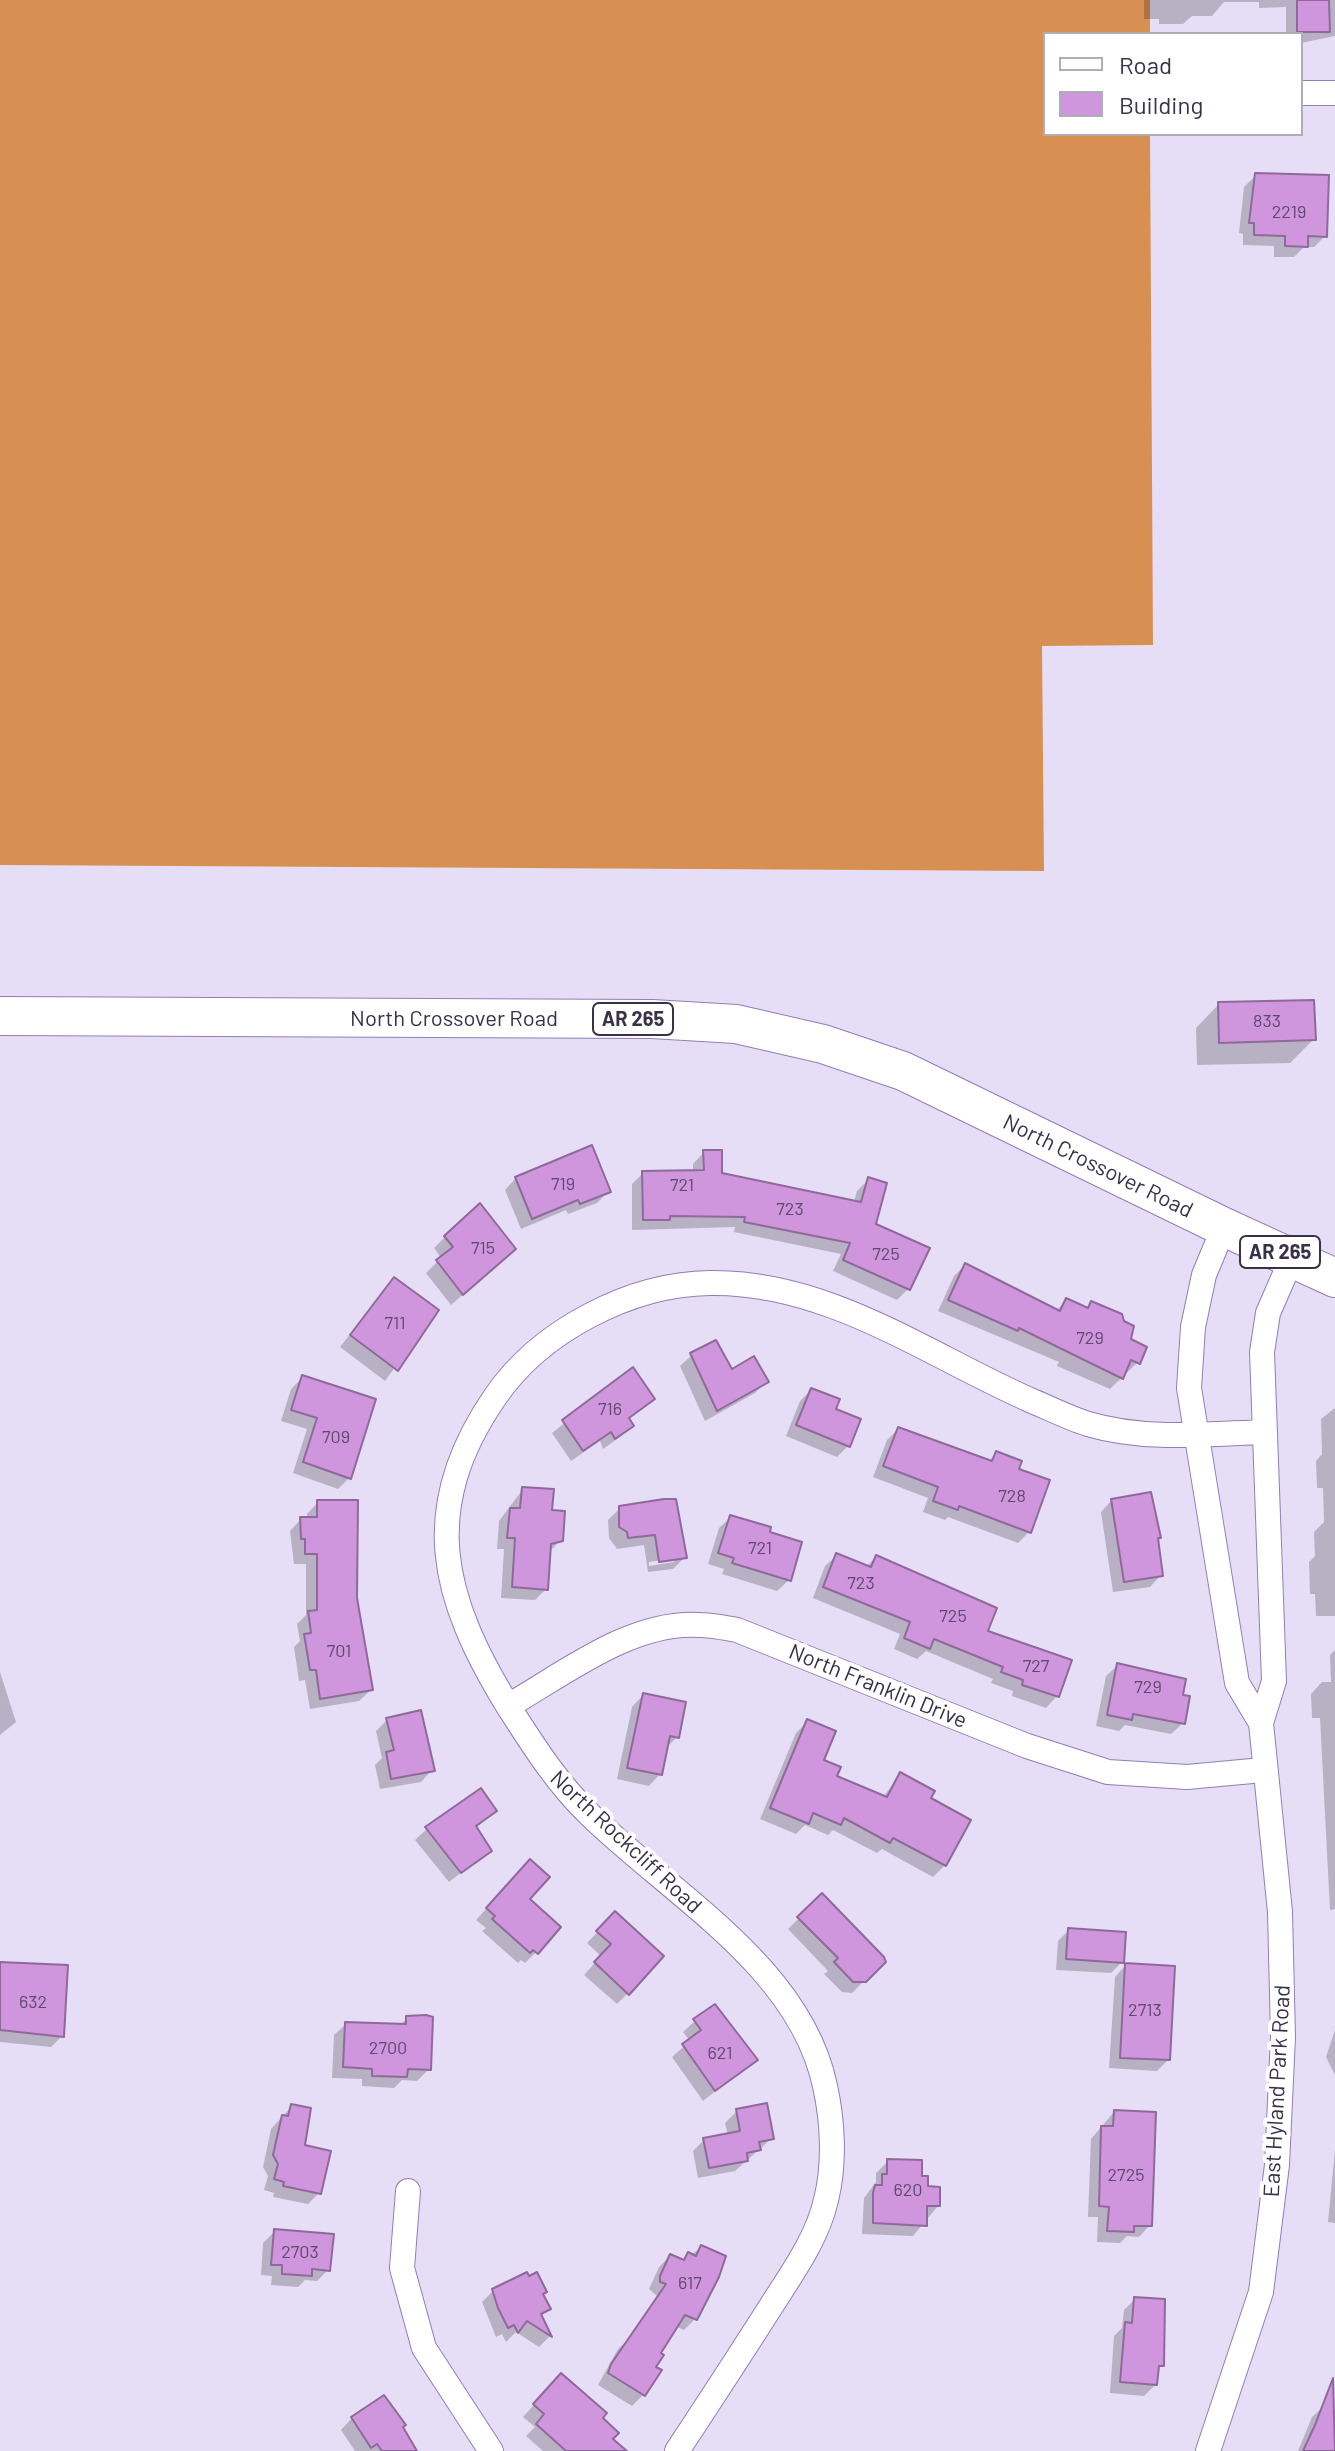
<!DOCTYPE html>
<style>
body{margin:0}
#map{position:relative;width:1335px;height:2451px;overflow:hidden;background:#e6def6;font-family:Barlow,sans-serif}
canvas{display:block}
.legend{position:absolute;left:1043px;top:32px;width:260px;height:104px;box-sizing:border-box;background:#fff;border:2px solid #afadb6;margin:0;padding:10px 14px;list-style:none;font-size:24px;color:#383148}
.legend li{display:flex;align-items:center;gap:16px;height:40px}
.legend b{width:40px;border:2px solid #afadb6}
</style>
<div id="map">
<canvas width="1335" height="2451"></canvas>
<ul class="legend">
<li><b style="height:10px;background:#fff"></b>Road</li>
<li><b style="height:22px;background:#cf96dd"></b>Building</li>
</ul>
</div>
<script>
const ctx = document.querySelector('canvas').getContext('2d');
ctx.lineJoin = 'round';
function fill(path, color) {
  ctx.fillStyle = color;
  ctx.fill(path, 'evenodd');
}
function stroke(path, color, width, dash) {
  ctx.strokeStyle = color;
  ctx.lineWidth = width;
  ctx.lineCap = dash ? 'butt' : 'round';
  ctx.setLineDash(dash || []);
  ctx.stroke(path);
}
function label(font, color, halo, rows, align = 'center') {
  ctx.font = font + ' Barlow,sans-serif';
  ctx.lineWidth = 8;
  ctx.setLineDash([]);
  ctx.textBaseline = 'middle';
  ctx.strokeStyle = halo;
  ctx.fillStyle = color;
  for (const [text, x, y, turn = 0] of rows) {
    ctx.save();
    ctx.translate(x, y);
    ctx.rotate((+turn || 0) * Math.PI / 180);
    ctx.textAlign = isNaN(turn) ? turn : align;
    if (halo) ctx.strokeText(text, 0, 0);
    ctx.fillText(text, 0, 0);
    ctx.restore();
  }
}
const forest = new Path2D(`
 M0 0H1150V34H1045V134H1150L1153 645 1042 646 1044 871 0 865Z`);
const shadow = new Path2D(`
 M1144 0H1335V36L1301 43V34H1286V7L1259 8V2H1224L1212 16H1192L1183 24H1159V19H1144Z
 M1256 175 1325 236 1314 247H1304L1294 257H1274V246L1243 245V234L1239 233 1244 187Z
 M1219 1004 1314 1039 1290 1063 1197 1065 1196 1028Z
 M704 1152 720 1175 854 1202 857 1191 868 1180 874 1225 908 1289 897 1300 833 1271 841 1254 734 1232 735 1227 632 1230V1184L643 1173 693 1172V1164Z
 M516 1178 609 1191 597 1203 568 1214 566 1210 521 1229 505 1190Z
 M445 1237 482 1278 451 1305 426 1273 441 1258 434 1248Z
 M965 1265 1056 1311 1066 1300 1086 1309 1091 1303 1122 1323 1138 1362 1110 1389 1057 1366 1059 1362 938 1311 954 1276Z
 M394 1279 436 1311 385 1381 340 1347Z
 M692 1355 731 1371 766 1382 755 1393 705 1421 680 1366Z
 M632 1370 653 1399 627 1420 631 1425 620 1437 603 1449 600 1441 571 1461 552 1433Z
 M303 1377 349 1478 338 1489 293 1473 307 1429 281 1421 291 1389Z
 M811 1390 834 1410 848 1446 837 1457 786 1436 800 1401Z
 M1335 1408V1616H1316L1315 1594H1310L1309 1562 1315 1556 1314 1532 1324 1522 1323 1488H1317L1316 1461 1322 1454 1321 1419Z
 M898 1429 988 1462 996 1453 1017 1470 1029 1532 1018 1543 948 1517 945 1520 923 1512 928 1498 873 1477 887 1440Z
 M523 1489 561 1540 548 1553 546 1589 535 1600 501 1598 504 1549H497L499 1521Z
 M1112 1500 1159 1537 1156 1540 1161 1575 1150 1587 1113 1592 1101 1512Z
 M675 1501 684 1558 673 1569 648 1572 644 1545 617 1549 609 1538 608 1520 620 1508ZM674 1558V1562L649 1566V1562Z
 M318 1502 355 1598 371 1690 359 1701 310 1709 305 1680 299 1681 294 1647 300 1641 297 1624 306 1615V1564H294L290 1531 301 1519H307V1514Z
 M731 1517 789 1580 777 1591 722 1574 724 1569 708 1564 719 1528Z
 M837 1555 866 1567 876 1557 985 1632 1057 1696 1046 1708 1012 1696 1013 1691 991 1683 993 1679 926 1651 917 1659 894 1649 900 1634 813 1598 825 1566Z
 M1335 1650V1909L1330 1910 1320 1718H1312L1311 1694 1322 1682H1331L1330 1655Z
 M1118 1665 1181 1697 1183 1723 1171 1734 1125 1725 1119 1731 1096 1726 1106 1676Z
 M0 1672 16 1722 0 1735Z
 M643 1695 677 1737 665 1749 660 1774 649 1786 617 1779 632 1707Z
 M387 1720 432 1770 421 1782 380 1789 375 1765 382 1758 376 1731Z
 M807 1722 821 1761 834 1778 883 1797 901 1774 928 1799 945 1865 933 1877 882 1849 877 1853 833 1830 828 1835 805 1825 796 1834 760 1819 796 1733Z
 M495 1811 475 1829 490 1850 449 1882 415 1840 427 1829Z
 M519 1873 536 1952 525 1963 521 1960 518 1963 482 1931 486 1928 476 1920Z
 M822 1896 883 1962 852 1993 842 1992 824 1974 828 1971 788 1929Z
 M615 1914 628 1993 617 2004 584 1975 601 1956 587 1943Z
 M1069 1930 1122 1962 1111 1973 1056 1970 1058 1941Z
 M0 1964 62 2036 51 2047 0 2042Z
 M1126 1965 1168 2060 1157 2071 1109 2068 1115 1977Z
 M407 2018 429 2069 417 2081 402 2080 394 2088 362 2086V2079L332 2078 334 2035 346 2024 399 2026Z
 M695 2021 755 2060 703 2101 672 2057 690 2041 683 2032Z
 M1335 2030V2075L1326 2057Z
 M292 2106 319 2193 308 2204 273 2197 274 2193 264 2190 268 2176 263 2167 271 2129Z
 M737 2111 772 2138 735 2171 698 2178 693 2151 704 2140 728 2135 725 2123Z
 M1114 2112 1150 2225 1139 2237 1127 2236 1120 2243 1097 2242 1098 2217H1088L1091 2139Z
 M1335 2150V2223L1328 2222Z
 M888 2161 926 2188 938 2206 913 2236 862 2234 864 2198 876 2182V2173Z
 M275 2231 328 2270 317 2281 305 2280 298 2287 271 2285 272 2276 261 2275 263 2243Z
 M702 2247 695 2319 684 2330 675 2326 658 2354 643 2395 632 2406 598 2385 618 2349 630 2338 657 2296 649 2289 659 2267 670 2256 682 2261Z
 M536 2274 549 2309 540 2317 550 2336 539 2347 516 2332 506 2342 502 2334 496 2337 482 2302 493 2291Z
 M1135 2299 1162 2365 1156 2371V2384L1144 2396 1110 2393 1114 2336 1122 2328 1124 2310Z
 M550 2387 600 2419 611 2440 624 2451H543L526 2436 535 2427 523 2417Z
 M1324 2406 1335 2410V2451H1298L1312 2417Z
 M352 2418 401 2427 415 2451H355L341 2430Z`);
const building = new Path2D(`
 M1297 0H1329L1330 32H1297Z
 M1255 173 1329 175 1327 237 1308 236V247L1285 246V236L1254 235V223H1249Z
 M1314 1000 1316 1040 1219 1043 1218 1002Z
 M592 1145 611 1192 580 1204 578 1200 532 1219 515 1177Z
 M703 1150H722V1173L861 1202 868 1177 887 1183 876 1224 930 1248 910 1290 843 1260 850 1243 744 1222 745 1217 670 1216V1220H643L642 1171 704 1170Z
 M480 1203 516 1249 463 1295 436 1260 453 1247 444 1236Z
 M965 1263 1060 1311 1066 1298 1088 1308 1091 1301 1122 1314 1124 1321 1134 1326 1131 1339 1147 1347 1140 1364 1131 1360 1123 1379 1019 1328 1018 1331 948 1300Z
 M394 1277 439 1310 398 1371 350 1335Z
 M716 1340 732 1369 754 1356 769 1382 717 1411 690 1353Z
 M633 1367 655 1399 629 1418 634 1426 615 1439 611 1432 583 1451 562 1420Z
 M302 1375 376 1399 351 1479 303 1462 317 1418 291 1410Z
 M811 1388 840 1399 836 1409 861 1419 850 1447 796 1425Z
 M898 1427 992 1461 996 1451 1022 1461 1019 1469 1050 1480 1031 1533 959 1506 958 1510 933 1501 938 1487 883 1466Z
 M522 1487 554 1489 552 1510 565 1511 563 1541 551 1544 548 1590 512 1587 515 1538H507L510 1508H520Z
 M1151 1492 1161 1538H1158L1163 1576 1124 1582 1111 1499Z
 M664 1499H676L687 1558 659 1562 655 1535 628 1538 627 1532 619 1527V1506Z
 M317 1500H358L357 1598 373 1690 320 1699 316 1670H310L304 1634 311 1633 308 1611 317 1610V1554H305V1539H301L300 1517H317Z
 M730 1515 771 1527 770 1532 802 1542 791 1581 732 1563 734 1558 718 1553Z
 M836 1553 871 1567 876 1555 997 1608 988 1631 1072 1660 1059 1697 1022 1685 1023 1680 1001 1672 1003 1667 934 1639 930 1649 904 1638 910 1622 823 1587Z
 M1117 1663 1186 1679 1183 1695 1190 1696 1185 1724 1133 1714 1132 1720 1107 1715Z
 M643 1693 686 1702 679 1738 670 1736 662 1775 627 1768Z
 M421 1710 435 1771 391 1779 386 1752 394 1750 386 1718Z
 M807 1719 836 1731 824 1760 841 1767 837 1776 887 1797 900 1772 935 1791 931 1798 971 1820 946 1866 893 1838 890 1843 844 1818 841 1825 813 1813 809 1824 770 1808Z
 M481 1788 497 1811 476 1826 492 1851 461 1873 425 1827Z
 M530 1859 550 1877 530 1899 561 1927 538 1954 533 1950 530 1953 492 1919 495 1916 486 1908Z
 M822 1893 884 1957 886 1962 866 1982H853L834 1962 838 1958 797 1917Z
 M615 1911 664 1956 629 1995 594 1962 611 1944 596 1931Z
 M1068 1928 1126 1932 1124 1963 1066 1959Z
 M0 1962 68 1965 64 2037 0 2030Z
 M1125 1963 1175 1966 1170 2060 1120 2058Z
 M715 2004 758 2060 715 2091 682 2044 701 2030 693 2019Z
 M426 2015 433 2017 431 2070 408 2069 407 2077 372 2076V2069L343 2067 345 2022 406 2024V2016Z
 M767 2103 774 2139 759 2142 761 2150 747 2153 748 2161 709 2168 703 2138 740 2131 736 2109Z
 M291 2104 311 2108 305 2145 331 2151 321 2194 283 2186 284 2182 274 2179 278 2164 273 2155 282 2115 288 2116Z
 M1114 2110 1156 2112 1152 2226H1134V2232L1107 2231 1109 2207 1099 2206 1101 2126H1113Z
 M887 2159 922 2160V2176H928V2186L940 2187V2206H927V2226L873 2223V2193L875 2185H882V2174H887Z
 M274 2229 334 2234 330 2271 312 2269V2276L282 2274V2265H271Z
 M701 2245 726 2256 719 2277 697 2320 685 2315 661 2353 664 2355 656 2367 662 2370 645 2396 608 2373 611 2364 666 2284 660 2282V2276L670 2254 684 2260 688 2252 696 2256Z
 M527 2272 529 2276 537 2272 547 2292 543 2294 551 2309 541 2314 552 2337 527 2321 518 2333 514 2325 508 2328 498 2308 492 2289Z
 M1134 2297 1165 2299 1164 2366H1159L1157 2385 1120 2382 1125 2322 1132 2323Z
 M561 2373 607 2413 603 2418 619 2433 613 2439 627 2451H566L536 2424 544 2414 533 2404Z
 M1333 2378 1335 2451H1303L1315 2425Z
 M384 2395 406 2425 403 2427 417 2451H382L377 2444 371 2448 351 2417Z`);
const street = new Path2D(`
 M1301 93H1335
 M1224 1227 1204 1275 1193 1327 1189 1388 1237 1683 1261 1723
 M508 1706C564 1674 632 1620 700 1625 712 1625 725 1628 737 1630L1027 1746 1108 1772 1187 1777 1263 1770
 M408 2191 402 2268 424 2348 491 2451
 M677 2451C708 2404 738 2358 768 2311 790 2276 817 2240 826 2200 835 2164 833 2122 825 2086 800 1967 672 1895 590 1815 556 1782 533 1745 508 1706 441 1597 418 1509 495 1397 540 1331 630 1284 710 1283 827 1281 926 1354 1030 1400 1049 1408 1069 1418 1088 1424 1146 1441 1206 1434 1265 1432
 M1208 2451 1261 2292 1277 2165 1283 2037 1280 1912 1261 1723 1274 1681 1262 1352 1268 1313 1292 1258`);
const primary = new Path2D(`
 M0 1016 652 1019 736 1024 823 1044 903 1071 1224 1227 1335 1278`);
const numberNames = [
 ["2219",1289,212],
 ["833",1267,1021],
 ["719",563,1184],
 ["721",682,1185],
 ["723",790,1209],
 ["715",483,1248],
 ["725",886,1254],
 ["711",395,1323],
 ["729",1090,1338],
 ["716",610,1409],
 ["709",336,1437],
 ["728",1012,1496],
 ["721",760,1548],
 ["723",861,1583],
 ["725",953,1616],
 ["701",339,1651],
 ["727",1036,1666],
 ["729",1148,1687],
 ["632",33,2002],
 ["2713",1145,2010],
 ["2700",388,2048],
 ["621",720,2053],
 ["2725",1126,2175],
 ["620",908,2190],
 ["2703",300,2252],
 ["617",690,2283]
];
const shields = [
 [633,1019,80],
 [1280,1252,80]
];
const shieldNames = [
 ["AR 265",633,1019],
 ["AR 265",1280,1252]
];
const streetNames = [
 ["North Crossover Road",454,1019],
 ["North Crossover Road",1098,1166,26],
 ["North Franklin Drive",878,1686,22],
 ["North Rockcliff Road",626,1842,43],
 ["East Hyland Park Road",1277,2091,-87]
];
fill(forest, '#d89052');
fill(shadow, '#0003');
fill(building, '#cf96dd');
stroke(building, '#8f6999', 2);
stroke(street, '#917eb5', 26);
stroke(primary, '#917eb5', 40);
stroke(street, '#fff', 24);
stroke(primary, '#fff', 38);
label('18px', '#5e4a6d', null, numberNames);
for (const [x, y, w] of shields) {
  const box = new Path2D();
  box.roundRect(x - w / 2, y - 16, w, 32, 6);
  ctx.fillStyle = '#fff';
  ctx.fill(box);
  stroke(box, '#383148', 2);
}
label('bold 20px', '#383148', null, shieldNames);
label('22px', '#383148', '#fff', streetNames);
</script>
